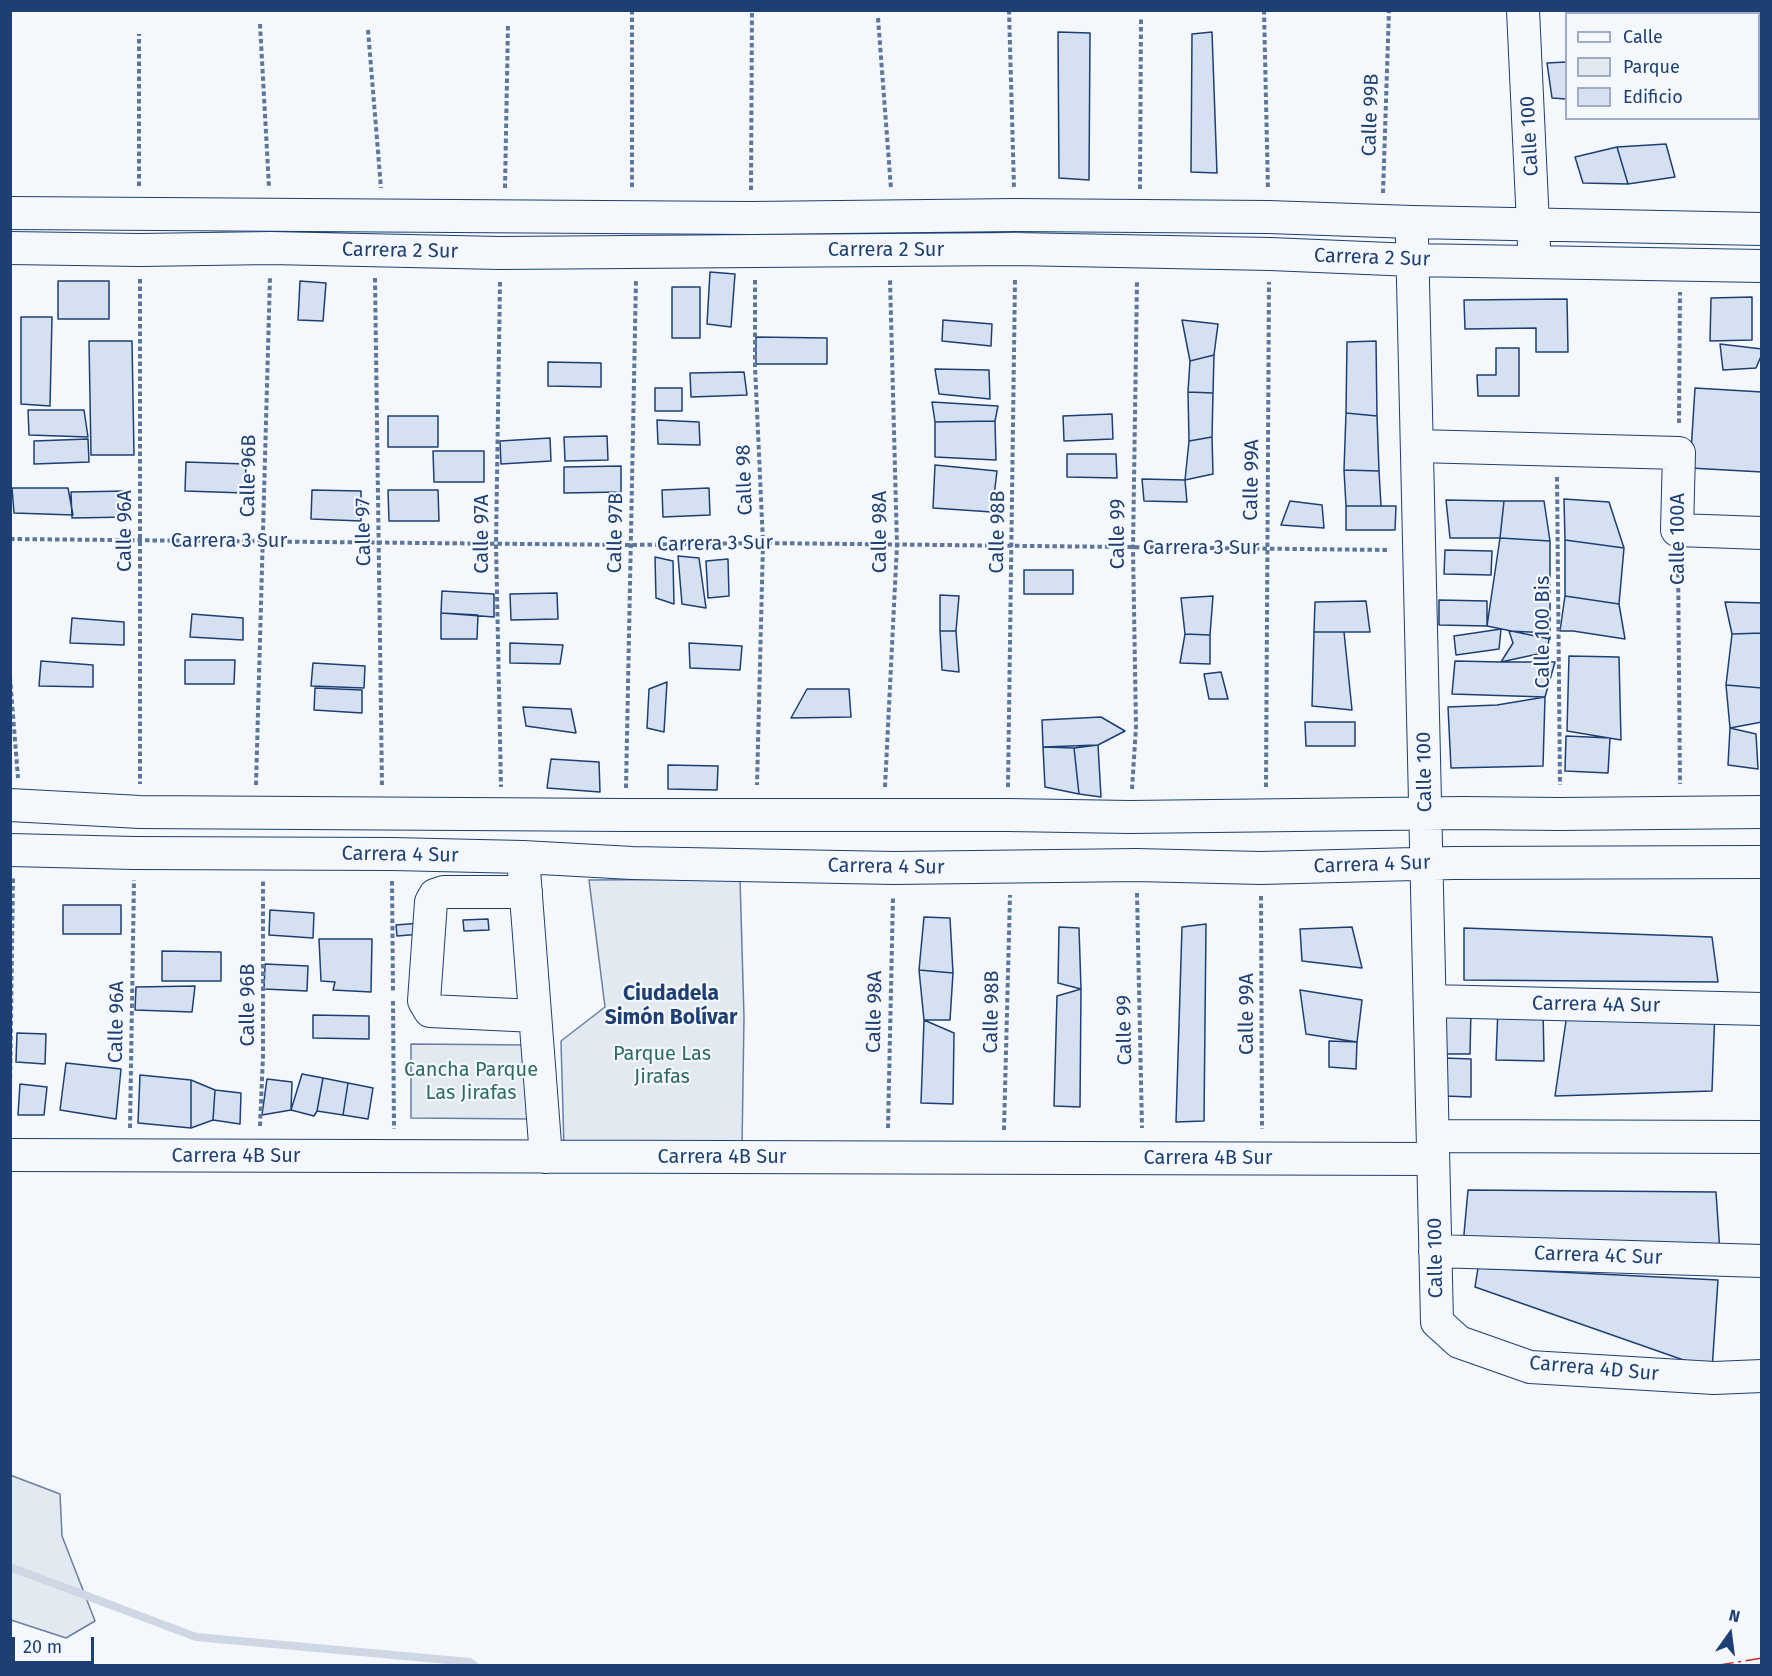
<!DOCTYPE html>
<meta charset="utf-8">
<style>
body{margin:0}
#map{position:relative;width:1772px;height:1676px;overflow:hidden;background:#f4f7fb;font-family:"Fira Sans",sans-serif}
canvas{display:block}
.frame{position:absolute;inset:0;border:12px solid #1d3f73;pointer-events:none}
.legend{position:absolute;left:1565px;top:12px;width:195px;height:108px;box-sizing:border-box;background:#f4f7fb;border:2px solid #9eadc5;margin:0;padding:8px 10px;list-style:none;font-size:18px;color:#1d3f73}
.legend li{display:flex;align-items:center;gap:12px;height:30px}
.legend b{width:30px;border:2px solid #9eadc5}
.north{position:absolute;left:1700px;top:1604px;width:60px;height:60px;-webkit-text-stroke:4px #f4f7fb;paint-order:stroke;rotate:14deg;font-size:16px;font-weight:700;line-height:24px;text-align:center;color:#1d3f73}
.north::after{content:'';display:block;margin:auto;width:21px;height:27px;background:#1d3f73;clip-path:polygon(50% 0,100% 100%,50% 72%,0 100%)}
.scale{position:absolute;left:12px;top:1637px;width:82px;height:27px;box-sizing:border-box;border:3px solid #1d3f73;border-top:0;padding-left:8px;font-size:18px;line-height:21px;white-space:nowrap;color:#1d3f73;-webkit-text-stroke:4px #f4f7fb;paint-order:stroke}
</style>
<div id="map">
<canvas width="1772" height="1676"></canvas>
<div class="frame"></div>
<ul class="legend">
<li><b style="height:8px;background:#f4f7fb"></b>Calle</li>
<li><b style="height:16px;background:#e3e9f0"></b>Parque</li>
<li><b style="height:16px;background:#d5e0f0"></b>Edificio</li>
</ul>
<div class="north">N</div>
<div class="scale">20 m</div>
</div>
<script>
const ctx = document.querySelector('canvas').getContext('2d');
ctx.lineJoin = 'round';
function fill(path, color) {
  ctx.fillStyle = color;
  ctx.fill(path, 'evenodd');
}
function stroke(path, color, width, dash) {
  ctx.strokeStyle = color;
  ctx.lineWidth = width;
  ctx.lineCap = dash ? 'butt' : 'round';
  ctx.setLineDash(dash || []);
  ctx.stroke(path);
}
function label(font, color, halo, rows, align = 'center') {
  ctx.font = font + ' "Fira Sans",sans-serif';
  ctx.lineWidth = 4.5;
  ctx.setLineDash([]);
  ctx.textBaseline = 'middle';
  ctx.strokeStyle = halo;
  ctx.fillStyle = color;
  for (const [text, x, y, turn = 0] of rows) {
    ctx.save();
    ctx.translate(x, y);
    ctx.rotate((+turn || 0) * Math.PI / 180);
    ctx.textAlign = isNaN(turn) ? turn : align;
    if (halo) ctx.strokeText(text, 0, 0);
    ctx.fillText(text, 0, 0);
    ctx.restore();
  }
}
const green = new Path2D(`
 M740 879 744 1017 742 1147 564 1149 561 1041 605 1007 589 880Z
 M411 1044 531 1045V1119L411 1118Z
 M10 1475 60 1494 62 1536 95 1621 66 1638 11 1620Z`);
const stream = new Path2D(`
 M10 1567 196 1637 470 1662 475 1666`);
const building = new Path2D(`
 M1058 32 1090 33 1089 180 1059 178Z
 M1212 32 1217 173 1191 172 1192 34Z
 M1566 62V99L1552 98 1547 63Z
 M1666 144 1675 177 1628 184 1617 147Z
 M1617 147 1628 184 1583 183 1575 157Z
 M710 272 735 274 731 327 707 324Z
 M58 281H109V319H58Z
 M300 281 326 283 323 321 298 320Z
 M672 287H700V338H672Z
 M1752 297V340L1710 341 1711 298Z
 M1567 299 1568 352H1536V328L1465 329 1464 300Z
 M21 317H52L50 406 21 404Z
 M943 320 992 324 991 346 942 341Z
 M1182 320 1218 324 1214 355 1190 361Z
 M756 337 827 338V364H756Z
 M89 341H132L134 455H91Z
 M1376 341 1377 416 1346 413 1347 342Z
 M1720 344 1762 349V354L1756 368 1723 370Z
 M1496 348H1519V396H1478L1477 375H1496Z
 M1214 355 1213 393 1188 392 1190 361Z
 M548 362 601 363V387L548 386Z
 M935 369 989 370 990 399 939 394Z
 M744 372 747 395 691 397 690 373Z
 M655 388H682V411H655Z
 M1695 388 1762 392V472L1690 468Z
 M1188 392 1213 393 1212 437 1189 441Z
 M932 402 998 406 995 421 935 422Z
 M28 410H84L88 437 29 435Z
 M1346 413 1377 416 1379 471 1344 470Z
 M1112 414 1113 439 1064 441 1063 416Z
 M388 416H438V447H388Z
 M657 420 699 422 700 445 658 444Z
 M995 421 996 460 935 457V422Z
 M607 436 608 460 565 461 564 437Z
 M1212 437 1213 474 1185 480 1189 441Z
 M550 438 551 461 501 464 500 441Z
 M88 439 89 462 34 464V441Z
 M433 451H484V482H434Z
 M1067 454H1116L1117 478 1067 477Z
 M186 462 246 464 245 493 185 491Z
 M935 465 997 471 992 512 933 508Z
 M621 466V492L564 493V467Z
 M1344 470 1379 471 1381 506H1346Z
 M1142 479 1185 480 1187 502 1144 501Z
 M12 488H68L73 515 14 513Z
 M709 488 710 515 663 517 662 490Z
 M312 490 361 491V521L311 519Z
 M388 490H438L439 521H389Z
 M128 491 129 517 72 518 71 492Z
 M1564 499 1609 502 1624 548 1565 540Z
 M1446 500 1504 501 1500 538H1450Z
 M1290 501 1322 505 1324 528 1281 525Z
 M1504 501H1544L1550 541 1500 538Z
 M1346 506H1396L1395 530H1346Z
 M1500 538 1550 541V639L1487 626Z
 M1565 540 1624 548 1619 604 1565 596Z
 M1445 550 1492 551 1491 575 1444 574Z
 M678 556 699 558 706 608 682 604Z
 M655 557 673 561 674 604 656 598Z
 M728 559 729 596 708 598 706 561Z
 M1024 570H1073V594H1024Z
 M442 591 494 594V617L441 613Z
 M557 593 558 619 511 620 510 594Z
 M940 595 959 596 956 631H940Z
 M1213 596 1210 635 1185 634 1181 598Z
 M1565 596 1619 604 1625 639 1573 631H1560Z
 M1439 600 1487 601V626L1439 625Z
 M1366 601 1370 632H1314L1315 602Z
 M1725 602 1762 603V633L1732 634Z
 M441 613 478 615 477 639H441Z
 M192 614 243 618V640L190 637Z
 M72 618 124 622V645L70 643Z
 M1501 629 1499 649 1456 655 1454 636Z
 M940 631H956L959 672 942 670Z
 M1509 631 1550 633 1547 652 1501 662 1513 643Z
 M1314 632H1344L1352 710 1312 706Z
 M1762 633V688L1726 685 1732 634Z
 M1185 634 1210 635V664L1180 663Z
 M510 643 563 645 560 664 510 663Z
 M689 643 742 646 740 670 690 668Z
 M1569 656 1619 657 1621 740 1567 731Z
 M185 660H235L234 684H185Z
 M41 661 93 665V687L39 686Z
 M1455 661 1501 662H1555L1545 697 1452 694Z
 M313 663 365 666 364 688 311 686Z
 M1221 672 1228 699H1209L1204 674Z
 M667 682 664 732 647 728 649 689Z
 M1726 685 1762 688V722L1730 728Z
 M315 688 362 690V713L314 710Z
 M807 689H849L851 717 791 718Z
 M1545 697 1543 766 1451 768 1448 707 1497 705Z
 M523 707 571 709 576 733 526 726Z
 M1101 717 1125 731 1098 745 1043 747 1042 720Z
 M1305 722H1355V746H1306Z
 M1730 728 1756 734 1758 769 1728 765Z
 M1566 736 1610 738 1608 773 1565 771Z
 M1098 745 1101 797 1079 794 1074 748Z
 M1043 747 1074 748 1079 794 1045 787Z
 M551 759 599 762 600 792 547 788Z
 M668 765 718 766 717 790 668 789Z
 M63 905H121V934H63Z
 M270 910 314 913 313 938 269 935Z
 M924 917 950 918 953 973 919 970Z
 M488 919 489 930 464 931 463 920Z
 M421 923 422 934 397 936 396 925Z
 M1206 924 1204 1121 1176 1122 1182 927Z
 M1059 927 1079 928 1081 989 1058 983Z
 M1352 927 1362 968 1302 961 1300 929Z
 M1464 928 1712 937 1718 982 1464 980Z
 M319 939H372L371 992 333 990 335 982 321 981Z
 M162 951 221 952V981H162Z
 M265 964 308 966 307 991 264 989Z
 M919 970 953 973 950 1020H924Z
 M195 986 192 1012 135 1010 136 987Z
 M1081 989 1080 1107 1054 1106 1057 996Z
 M1300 990 1362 1000 1357 1042 1306 1034Z
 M1441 1008 1471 1009 1470 1054H1440Z
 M1498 1008 1543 1009 1544 1061 1496 1060Z
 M1715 1009 1712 1091 1555 1096 1567 1014Z
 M313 1015 369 1016V1039L313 1038Z
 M924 1020 954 1033 953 1104 921 1103Z
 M17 1033 46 1034 45 1064 16 1062Z
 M1329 1041 1357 1042 1356 1069 1329 1067Z
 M1445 1058 1471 1059V1097L1444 1096Z
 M66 1063 121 1069 116 1119 60 1110Z
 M302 1074 323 1078 317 1111 314 1116 291 1110Z
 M140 1075 191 1080V1128L138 1123Z
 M323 1078 348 1083 343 1115 317 1111Z
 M267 1079 292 1082 291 1110 262 1115Z
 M191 1080 215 1090 213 1120 191 1128Z
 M348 1083 373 1088 368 1119 343 1115Z
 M20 1084 47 1087 44 1115H18Z
 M215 1090 241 1093 240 1124 213 1120Z
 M1468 1190 1716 1192 1720 1253 1463 1245Z
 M1478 1268 1718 1280 1712 1370 1475 1287Z`);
const path = new Path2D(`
 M632 10V189
 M1009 10 1014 188
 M1264 10 1268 190
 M878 18 891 189
 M260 24 269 187
 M368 30 381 188
 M139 186V34
 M505 188 508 25
 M1140 189 1141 17
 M751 190 752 10
 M1383 193 1389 10
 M375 278 382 786
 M140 279V784
 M755 280V366L763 543 757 785
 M500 282 496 544 501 787
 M1679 423 1680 292
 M1557 477 1560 785
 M10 539 631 545 763 543 1390 550
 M1678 558 1680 784
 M10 677 18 778
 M256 785 270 277
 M885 787 897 545 890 279
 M1008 787 1015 279
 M1266 787 1269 282
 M626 788 636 279
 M1132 789 1136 727 1133 549 1137 281
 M392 881 393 991
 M1137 893 1142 1128
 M1261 896 1262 1129
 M393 1001 394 1129
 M10 1093 13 878
 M260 1126 263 1056V881
 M130 1128 134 880
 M888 1128 893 896
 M1004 1130 1010 895`);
const minor = new Path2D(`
 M1523 10 1534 246
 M10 213 751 218 1016 215 1268 217 1412 222 1762 229
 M1412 238 1437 1322 1459 1342 1530 1367 1714 1378 1762 1376
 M10 248 140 250 271 248 500 253 1015 249 1270 254 1413 260 1762 266
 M1417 446 1679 453 1677 530 1762 533
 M10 805 140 812 626 815H1008L1130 817 1463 813 1560 814 1762 812
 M10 850 134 853 392 854 523 857 632 863 894 868 1136 865 1261 868 1453 863 1762 862
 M524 870 546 1157
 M526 892H444L435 895 431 902 424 1001 430 1011 535 1016
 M1430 1001 1762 1009
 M1433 1136 1762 1137
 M10 1155 1433 1159
 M1435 1251 1762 1261`);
const power = new Path2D(`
 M1713 1666 1762 1658`);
const streetNames = [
 ["Calle 99B",1371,115,-88],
 ["Calle 100",1530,136,-93],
 ["Carrera 2 Sur",886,250],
 ["Carrera 2 Sur",400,251,1],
 ["Carrera 2 Sur",1372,258,2],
 ["Calle 96B",249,476,-89],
 ["Calle 98",745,480,-92],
 ["Calle 99A",1252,480,-89],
 ["Calle 96A",125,531,-90],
 ["Calle 97",364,532,-91],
 ["Calle 98A",880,532,-90],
 ["Calle 98B",998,532,-89],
 ["Calle 97B",616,533,-89],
 ["Calle 97A",482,534,-90],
 ["Calle 99",1118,534,-90],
 ["Calle 100A",1678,539,-90],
 ["Carrera 3 Sur",229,541],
 ["Carrera 3 Sur",715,544,-1],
 ["Carrera 3 Sur",1201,548],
 ["Calle 100 Bis",1543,632,-90],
 ["Calle 100",1425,772,-91],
 ["Carrera 4 Sur",400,855,1],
 ["Carrera 4 Sur",1372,865,-2],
 ["Carrera 4 Sur",886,867,1],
 ["Calle 96B",248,1005,-90],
 ["Carrera 4A Sur",1596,1005,1],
 ["Calle 98A",875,1012,-89],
 ["Calle 98B",992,1012,-89],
 ["Calle 99A",1247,1014,-90],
 ["Calle 96A",117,1022,-89],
 ["Calle 99",1125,1030,-91],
 ["Carrera 4B Sur",236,1156],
 ["Carrera 4B Sur",722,1157],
 ["Carrera 4B Sur",1208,1158],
 ["Carrera 4C Sur",1598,1256,2],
 ["Calle 100",1436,1258,-91],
 ["Carrera 4D Sur",1594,1369,5]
];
const parkNames = [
 ["Parque Las",662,1054],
 ["Jirafas",662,1077],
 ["Cancha Parque",471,1070],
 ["Las Jirafas",471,1093]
];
const neighbourhoodNames = [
 ["Ciudadela",671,994],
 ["Simón Bolívar",671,1018]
];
fill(green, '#e3e9f0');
stroke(green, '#687fa3', 1.5);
stroke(stream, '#cfd7e4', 8);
fill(building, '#d5e0f0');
stroke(building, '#1d3f73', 1.5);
stroke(minor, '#1d3f73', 34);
stroke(path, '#5e769c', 4, [4.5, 3]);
stroke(minor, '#f4f7fb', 32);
stroke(power, '#c62828', 1.5, [21, 4.5, 3, 4.5]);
label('20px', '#1d3f73', '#f4f7fb', streetNames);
label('20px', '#2c6c60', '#f4f7fb', parkNames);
label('bold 21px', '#1d3f73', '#f4f7fb', neighbourhoodNames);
</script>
